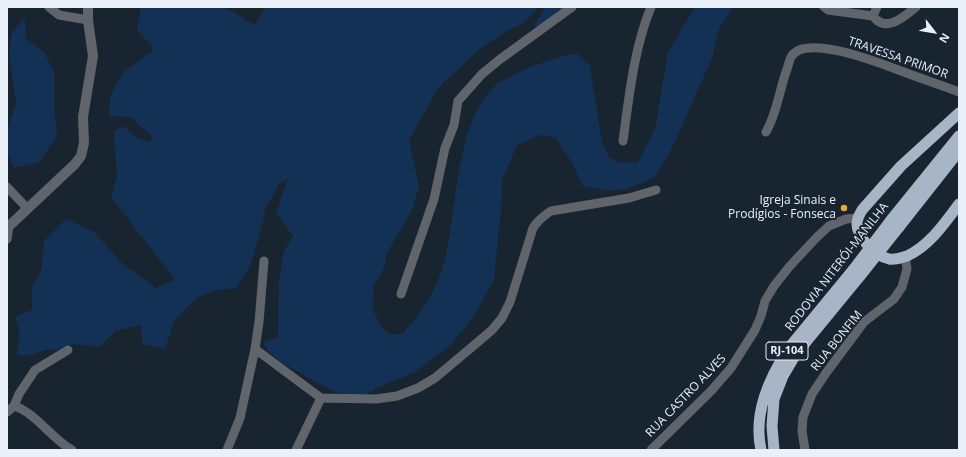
<!DOCTYPE html>
<meta charset="utf-8">
<style>
body{margin:0}
#map{position:relative;width:966px;height:457px;overflow:hidden;background:#192431;font-family:"Open Sans",sans-serif}
canvas{display:block}
.frame{position:absolute;inset:0;border:8px solid #e9f0f9;pointer-events:none}
.north{position:absolute;left:914px;top:12px;width:40px;height:40px;-webkit-text-stroke:3px #192431;paint-order:stroke;rotate:121deg;font-size:11px;font-weight:700;line-height:16px;text-align:center;color:#e9f0f9}
.north::after{content:'';display:block;margin:auto;width:14px;height:18px;background:#e9f0f9;clip-path:polygon(50% 0,100% 100%,50% 72%,0 100%)}
</style>
<div id="map">
<canvas width="966" height="457"></canvas>
<div class="frame"></div>
<div class="north">N</div>
</div>
<script>
const ctx = document.querySelector('canvas').getContext('2d');
ctx.lineJoin = 'round';
function fill(path, color) {
  ctx.fillStyle = color;
  ctx.fill(path, 'evenodd');
}
function stroke(path, color, width, dash) {
  ctx.strokeStyle = color;
  ctx.lineWidth = width;
  ctx.lineCap = dash ? 'butt' : 'round';
  ctx.setLineDash(dash || []);
  ctx.stroke(path);
}
function label(font, color, halo, rows, align = 'center') {
  ctx.font = font + ' "Open Sans",sans-serif';
  ctx.lineWidth = 4;
  ctx.setLineDash([]);
  ctx.textBaseline = 'middle';
  ctx.strokeStyle = halo;
  ctx.fillStyle = color;
  for (const [text, x, y, turn = 0] of rows) {
    ctx.save();
    ctx.translate(x, y);
    ctx.rotate((+turn || 0) * Math.PI / 180);
    ctx.textAlign = isNaN(turn) ? turn : align;
    if (halo) ctx.strokeText(text, 0, 0);
    ctx.fillText(text, 0, 0);
    ctx.restore();
  }
}
const green = new Path2D(`
 M141 7H221L232 11 254 25 266 7H538L524 23 509 30 481 48 439 87 409 140 419 187 412 210 387 253 384 268 374 285 373 294V310L382 328 390 334H402C422 314 438 287 445 259 457 211 456 118 496 85 500 82 505 80 509 77 531 65 553 59 577 53L590 66 602 142 609 157 620 163 638 162 655 129 668 52 695 7H733L719 29 712 58 682 126 668 156 655 177 627 189 610 191 583 186 571 161 555 137 540 135 517 145 502 180 501 208 494 280 475 314 451 345 415 372 379 387 364 396 336 392 319 384 278 360 267 350 264 342 278 337 279 280 284 251 293 236 276 213 288 179 280 183 266 208 260 233 250 266 236 288 218 290 196 298 174 321 165 349 142 344 141 325 116 331 99 347 73 344 65 349 45 350 32 355H17L20 334 15 317 32 310V287L41 272 44 241 66 219 94 232 123 264 156 288 175 280 111 197 117 178 114 132 123 126 137 138 149 142 153 137 130 117 109 116 110 96 124 71 153 51 151 45 137 30Z
 M546 7H568L537 30 534 26Z
 M25 18 26 39 44 52 54 72V105L57 136 39 162 14 168 7 152V130L16 103 9 55 12 32Z`);
const minor = new Path2D(`
 M49 7 59 15 88 20
 M824 7 828 10 873 16
 M877 7 873 16C886 34 905 16 916 7
 M766 132C777 113 779 92 786 72 788 67 789 61 791 57 805 32 884 65 904 72 922 79 941 85 959 92
 M623 141C629 97 634 48 651 7
 M7 187 27 208
 M7 239 9 226
 M264 261 259 322 255 349 321 398 376 399 397 396 418 388 435 378 472 347 492 330 502 318 510 302 533 228C538 220 543 216 551 211L629 198 656 190
 M401 294 434 199 445 148 454 125 458 101 482 74 499 60 572 7
 M14 406C35 412 51 438 72 450
 M7 412 14 406 19 394 35 370 68 350
 M227 450 240 418 255 349
 M296 450 321 398
 M651 450 711 391 731 368 755 330 761 316 765 301 774 286 789 267 817 237 829 226 846 219 857 218
 M805 450 802 431 803 417 812 394 826 373 864 322 894 299 902 287 907 269 905 256`);
const tertiary = new Path2D(`
 M7 228 75 164 81 156 84 143 83 117 93 56 88 20V7`);
const trunk = new Path2D(`
 M959 113 901 166 862 210C859 215 857 219 857 224 857 238 876 256 889 259 894 260 901 258 907 256 929 246 945 223 959 204
 M891 220 959 136
 M899 227 959 151
 M761 450C753 413 769 379 788 349L853 270
 M774 450 772 426 774 399 783 376 796 354 860 276`);
const trunkBridge = new Path2D(`
 M853 270 891 220
 M860 276 899 227`);
const markers = [
 [844,208,4,"#eda83b"]
];
const shields = [
 [787,351,42]
];
const shieldNames = [
 ["RJ-104",787,351]
];
const streetNames = [
 ["TRAVESSA PRIMOR",898,58,19],
 ["RODOVIA NITERÓI-MANILHA",837,267,-52],
 ["RUA BONFIM",837,341,-51],
 ["RUA CASTRO ALVES",686,396,-46]
];
const poiNames = [
 ["Igreja Sinais e",836,201],
 ["Prodígios - Fonseca",836,215]
];
fill(green, '#133154');
stroke(minor, '#60656c', 9);
stroke(tertiary, '#60656c', 10);
stroke(trunk, '#a8b5c6', 11);
stroke(trunkBridge, '#a8b5c6', 11);
for (const [x, y, r, color] of markers) {
  const dot = new Path2D();
  dot.arc(x, y, r, 0, 2 * Math.PI);
  ctx.fillStyle = color;
  ctx.fill(dot);
  stroke(dot, '#192431', 1.5);
}
for (const [x, y, w] of shields) {
  const box = new Path2D();
  box.roundRect(x - w / 2, y - 9, w, 18, 3);
  ctx.fillStyle = '#192431';
  ctx.fill(box);
  stroke(box, '#e9f0f9', 1);
}
label('bold 11px', '#e9f0f9', null, shieldNames);
label('12px', '#e9f0f9', '#192431', streetNames);
label('12px', '#e9f0f9', '#192431', poiNames, 'right');
</script>
